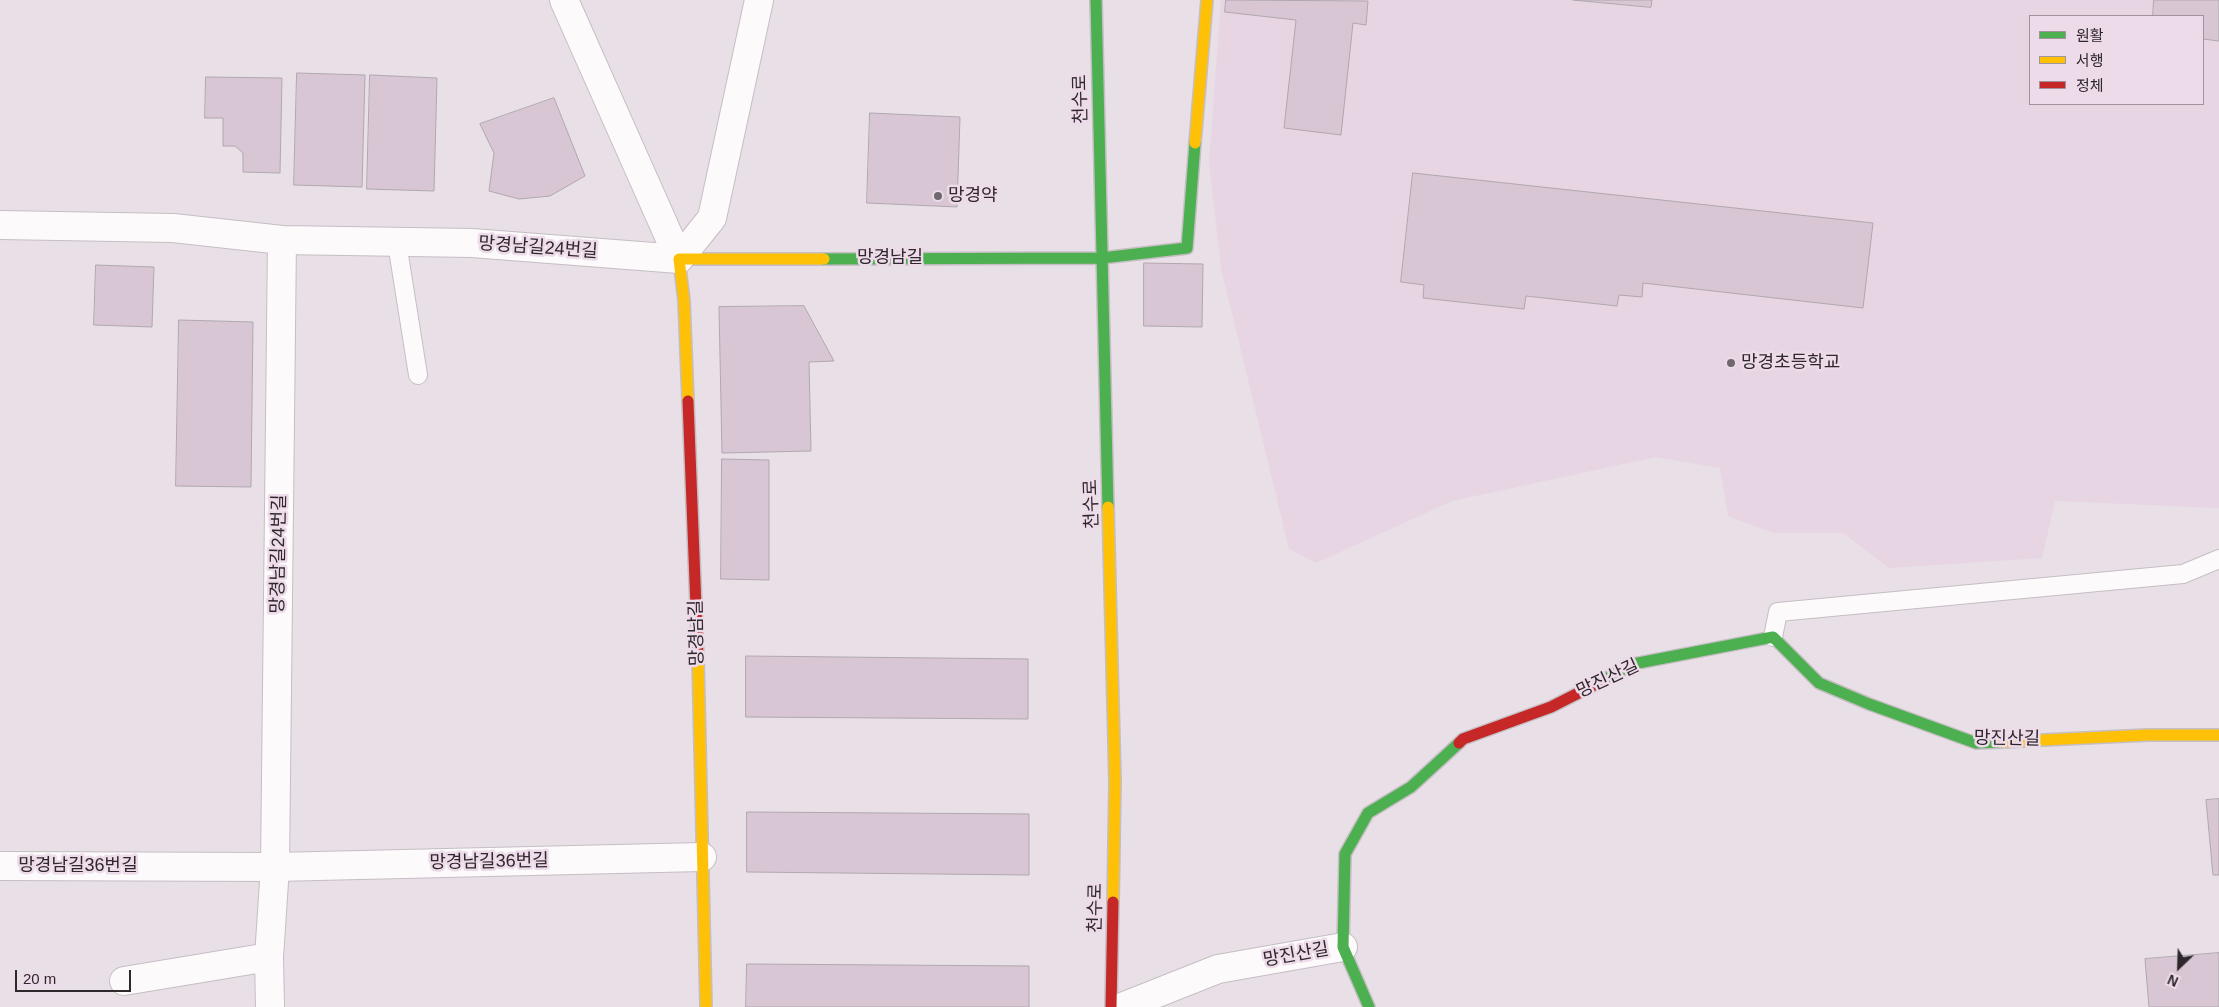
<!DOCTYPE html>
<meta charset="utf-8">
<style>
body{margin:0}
#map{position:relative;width:2219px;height:1007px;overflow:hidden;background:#e9dfe7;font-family:Helvetica,"Noto Sans KR",sans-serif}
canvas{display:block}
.legend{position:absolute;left:2029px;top:15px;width:175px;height:90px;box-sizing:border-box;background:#eddbe9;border:1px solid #a1939e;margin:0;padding:6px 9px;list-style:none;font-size:15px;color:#2e282d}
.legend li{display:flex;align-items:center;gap:10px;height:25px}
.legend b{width:25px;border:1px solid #a1939e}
.north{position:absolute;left:2154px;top:942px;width:50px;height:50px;-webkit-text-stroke:4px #eddbe9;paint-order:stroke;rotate:204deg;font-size:14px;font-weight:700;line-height:20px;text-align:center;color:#2e282d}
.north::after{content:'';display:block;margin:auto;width:18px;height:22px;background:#2e282d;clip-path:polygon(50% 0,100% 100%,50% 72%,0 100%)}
.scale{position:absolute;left:15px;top:970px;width:116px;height:22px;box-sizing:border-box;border:2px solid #2e282d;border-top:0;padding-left:6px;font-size:15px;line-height:18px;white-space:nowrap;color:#2e282d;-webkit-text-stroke:4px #eddbe9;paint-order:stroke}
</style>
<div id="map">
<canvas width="2219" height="1007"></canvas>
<ul class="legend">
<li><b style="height:6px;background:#4caf50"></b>원활</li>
<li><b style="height:6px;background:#ffc107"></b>서행</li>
<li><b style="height:6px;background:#c62828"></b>정체</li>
</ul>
<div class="north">N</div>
<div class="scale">20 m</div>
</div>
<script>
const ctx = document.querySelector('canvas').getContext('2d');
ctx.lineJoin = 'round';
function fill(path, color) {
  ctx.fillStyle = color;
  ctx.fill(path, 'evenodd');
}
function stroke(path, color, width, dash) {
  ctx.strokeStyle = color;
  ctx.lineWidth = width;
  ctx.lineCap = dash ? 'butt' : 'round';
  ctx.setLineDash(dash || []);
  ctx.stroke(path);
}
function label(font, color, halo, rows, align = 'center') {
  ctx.font = font + ' Helvetica,"Noto Sans KR",sans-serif';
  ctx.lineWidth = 5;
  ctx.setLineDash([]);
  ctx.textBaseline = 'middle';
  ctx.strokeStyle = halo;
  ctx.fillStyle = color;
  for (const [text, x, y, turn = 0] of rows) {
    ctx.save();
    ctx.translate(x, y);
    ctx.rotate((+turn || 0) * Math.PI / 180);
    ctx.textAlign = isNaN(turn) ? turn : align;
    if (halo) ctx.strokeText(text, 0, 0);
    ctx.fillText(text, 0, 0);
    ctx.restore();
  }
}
const built = new Path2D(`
 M1221 0H2219V508L2055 501 2042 558 1889 568 1843 533H1774L1728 516 1720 468 1656 457 1452 501 1316 563 1289 549 1221 268 1209 162ZM2030 16H2203V104H2030Z`);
const building = new Path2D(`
 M1226 0 1368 1 1366 25 1353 23 1341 135 1284 128 1296 20 1225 12Z
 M1573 0H1652L1651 7Z
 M2154 0H2219V41L2203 39V16H2153Z
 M297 73 365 75 362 187 294 185Z
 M370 75 437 78 434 191 367 189Z
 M206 77 282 78 280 173 243 172V153L235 146H223V118H205Z
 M554 98 585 176 550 196 519 199 489 191 494 153 480 124Z
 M870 113 960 117 957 207 867 203Z
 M1413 173 1873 223 1863 308 1643 283 1642 297 1619 295 1617 306 1526 296 1524 309 1423 298 1424 285 1401 282Z
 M1144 263 1203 264 1202 327 1144 326Z
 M96 265 154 267 152 327 94 325Z
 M804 306 834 361 809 362 811 451 722 453 719 307Z
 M179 320 253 322 251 487 176 486Z
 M722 459 769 460V580L721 579Z
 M746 656 1028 659V719L746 717Z
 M2219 799V875H2213L2206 800Z
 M747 812 1029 814V875L747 872Z
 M2219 953V1007H2149L2145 959Z
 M747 964 1029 966V1007H746Z`);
const lane = new Path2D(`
 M397 243 418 375
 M1773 637 1778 612 2183 574 2219 559`);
const street = new Path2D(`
 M564 0 679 259
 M0 225 173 228 282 240 472 243 679 259
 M679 259 712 218 759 0
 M0 866 275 867 702 857
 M124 981 269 957
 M270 1007 269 957 275 867 282 240
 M1122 1007 1218 969 1343 947`);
const fast = new Path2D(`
 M1096 0 1108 507
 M824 259 1102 258 1187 248 1195 143
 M1600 682 1633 664 1773 637 1819 683 1869 704 1976 743 2001 742
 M1369 1007 1343 947 1345 854 1368 813 1411 787 1459 743`);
const slow = new Path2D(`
 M1195 143 1207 0
 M688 401 684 301 679 259H824
 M1108 507 1115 782 1113 902
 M698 659 706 1007
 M2001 742 2148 735H2219`);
const jam = new Path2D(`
 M688 401 698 659
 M1459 743 1463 739 1551 707 1600 682
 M1111 1007 1113 902`);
const markers = [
 [938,196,5,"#6f686e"],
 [1731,363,5,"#6f686e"]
];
const streetNames = [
 ["천수로",1081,99,-91],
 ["망경남길24번길",538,248,4],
 ["망경남길",890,258],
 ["천수로",1092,504,-92],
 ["망경남길24번길",279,554,-89],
 ["망경남길",697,633,-91],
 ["망진산길",1608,679,-25],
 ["망진산길",2007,739,1],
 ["망경남길36번길",489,862,-1],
 ["망경남길36번길",78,866],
 ["천수로",1096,908,-89],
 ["망진산길",1296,955,-10]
];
const poiNames = [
 ["망경약",948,196],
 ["망경초등학교",1741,363]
];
fill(built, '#e7d5e3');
fill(building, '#d8c6d4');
stroke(building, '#b0a8ae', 1);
stroke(lane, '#c5bec3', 20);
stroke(street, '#c5bec3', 30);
stroke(fast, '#c5bec3', 14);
stroke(slow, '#c5bec3', 14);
stroke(jam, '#c5bec3', 14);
stroke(lane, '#fcfafb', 18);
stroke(street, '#fcfafb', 28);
stroke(fast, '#4caf50', 11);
stroke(slow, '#ffc107', 11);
stroke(jam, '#c62828', 11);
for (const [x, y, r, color] of markers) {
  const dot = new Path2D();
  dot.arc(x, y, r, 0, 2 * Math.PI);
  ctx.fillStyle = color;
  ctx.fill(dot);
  stroke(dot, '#eddbe9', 2);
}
label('18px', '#2e282d', '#eddbe9', streetNames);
label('18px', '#2e282d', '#eddbe9', poiNames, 'left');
</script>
